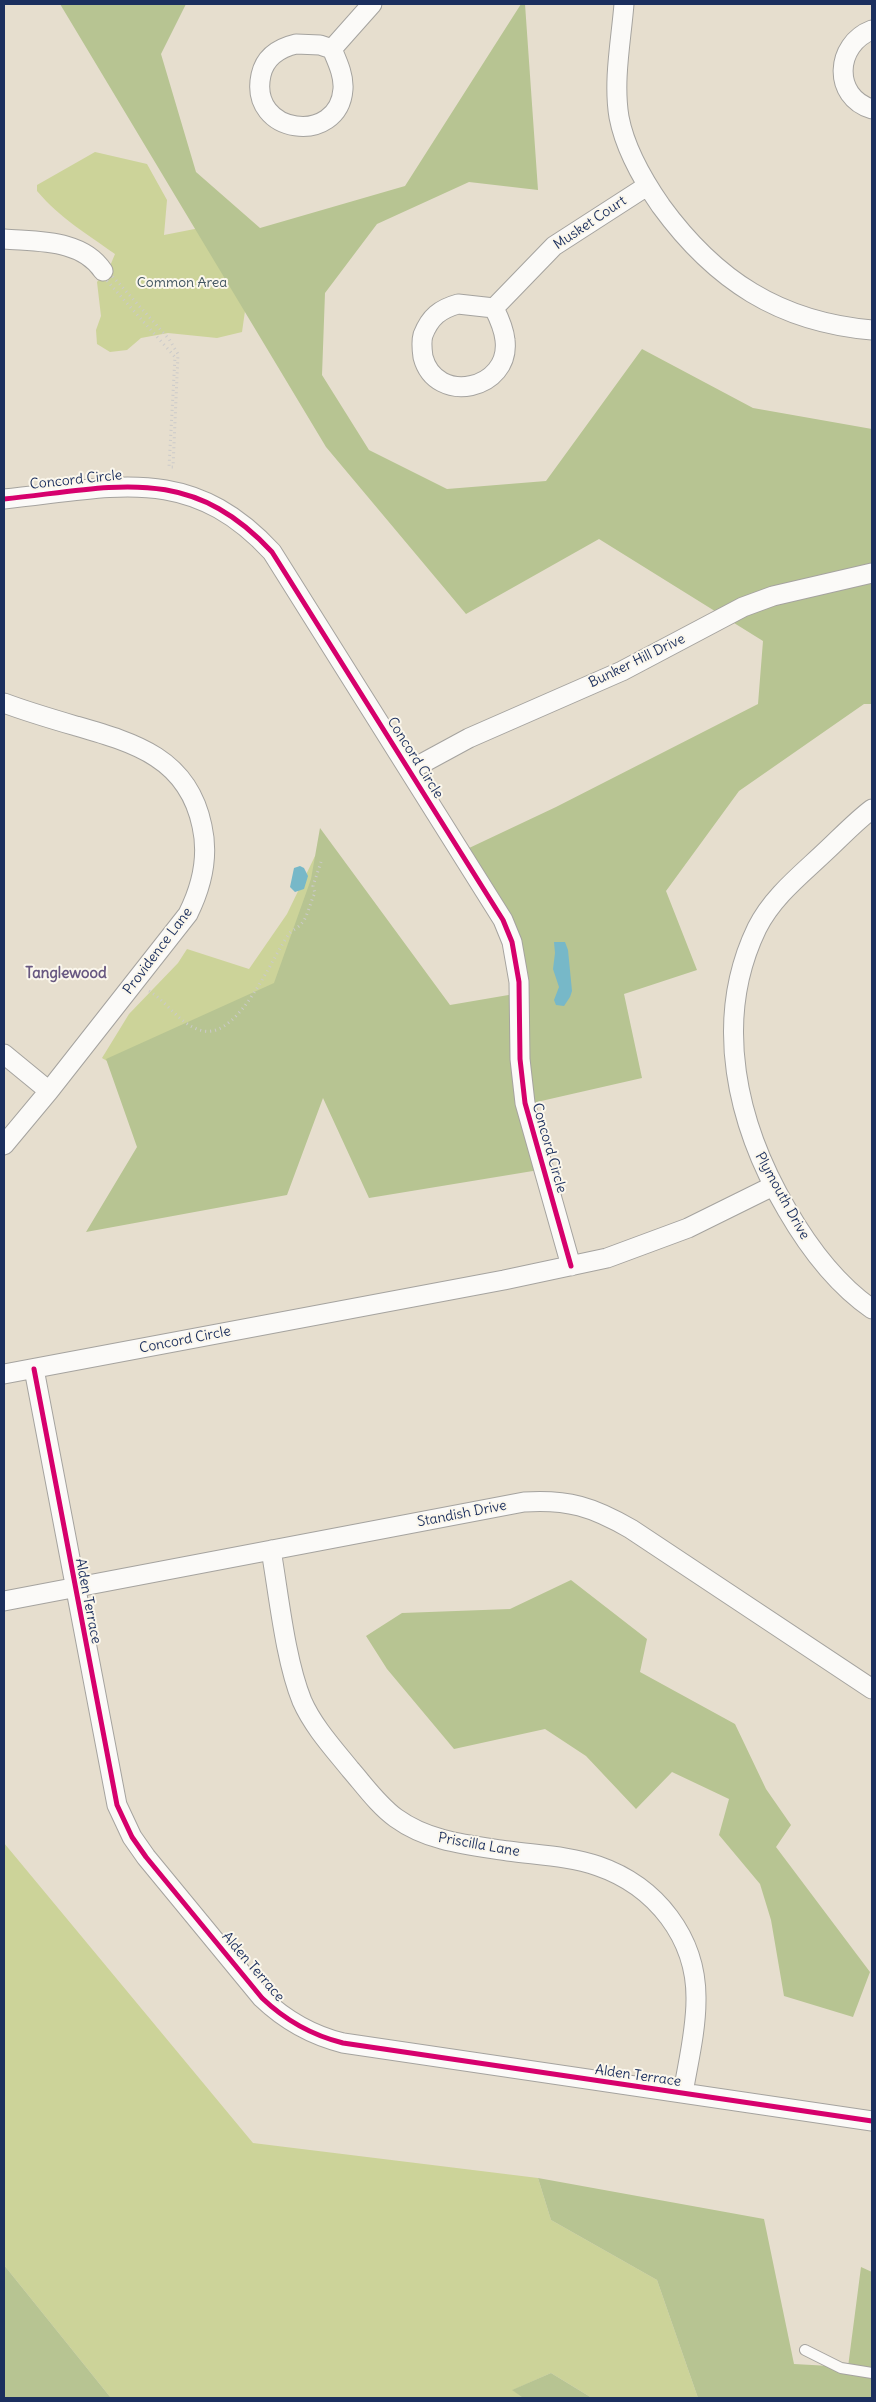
<!DOCTYPE html>
<style>
body{margin:0}
#map{position:relative;width:876px;height:2402px;overflow:hidden;background:#e6dece;font-family:Delius,sans-serif}
canvas{display:block}
.frame{position:absolute;inset:0;border:5px solid #1b2f5e;pointer-events:none}
</style>
<div id="map">
<canvas width="876" height="2402"></canvas>
<div class="frame"></div>
</div>
<script>
const ctx = document.querySelector('canvas').getContext('2d');
ctx.lineJoin = 'round';
function fill(path, color) {
  ctx.fillStyle = color;
  ctx.fill(path, 'evenodd');
}
function stroke(path, color, width, dash) {
  ctx.strokeStyle = color;
  ctx.lineWidth = width;
  ctx.lineCap = dash ? 'butt' : 'round';
  ctx.setLineDash(dash || []);
  ctx.stroke(path);
}
function label(font, color, halo, rows, align = 'center') {
  ctx.font = font + ' Delius,sans-serif';
  ctx.lineWidth = 4;
  ctx.setLineDash([]);
  ctx.textBaseline = 'middle';
  ctx.strokeStyle = halo;
  ctx.fillStyle = color;
  for (const [text, x, y, turn = 0] of rows) {
    ctx.save();
    ctx.translate(x, y);
    ctx.rotate((+turn || 0) * Math.PI / 180);
    ctx.textAlign = isNaN(turn) ? turn : align;
    if (halo) ctx.strokeText(text, 0, 0);
    ctx.fillText(text, 0, 0);
    ctx.restore();
  }
}
const green = new Path2D(`
 M95 152 147 164 167 200 164 235 210 226 246 304 242 332 217 338 168 333 141 338 127 350 110 352 97 344 96 330 101 316 97 282 110 266 115 254C86 233 61 219 37 191V185Z
 M315 856 331 990 171 1099 102 1058 129 1014 178 963 187 949 249 969 287 914Z
 M4 1843 253 2143 538 2178 551 2220 657 2280 698 2398H592L551 2373 513 2390 523 2398H111L4 2265Z`);
const forest = new Path2D(`
 M60 4H186L161 54 196 172 260 228 405 186 521 4H525L538 190 469 182 377 224 325 293 322 375 369 450 447 489 546 481 642 349 753 408 872 429V704H864L739 791 666 891 697 970 624 994 642 1078 528 1104 545 1169 369 1198 323 1098 287 1195 86 1232 137 1147 106 1059 274 983 311 879 320 828 450 1005 526 992 467 849 556 807 758 704 763 641 599 539 466 614 326 447Z
 M571 1580 647 1639 640 1672 735 1724 766 1789 791 1825 776 1847 870 1972 853 2017 784 1996 771 1920 760 1884 719 1835 729 1799 672 1772 636 1809 586 1756 545 1729 454 1749 387 1669 366 1636 402 1613 510 1609Z
 M538 2178 764 2219 794 2364 848 2367 861 2267 872 2272V2398H698L657 2280 551 2220Z
 M4 2265 111 2398H4Z
 M551 2373 592 2398H523L512 2390Z`);
const water = new Path2D(`
 M300 866 304 868 308 876 304 889 295 892 290 887 294 868Z
 M554 942H565L568 950 572 991 570 997 564 1006 556 1005 554 1000 559 987 553 969 555 953Z`);
const path = new Path2D(`
 M106 269 169 339 178 354 173 467H169L175 357 100 273Z
 M149 991C168 1002 181 1027 204 1031 240 1037 272 957 289 934 292 930 298 928 301 924 308 917 310 902 315 893L313 886 321 862`);
const lane = new Path2D(`
 M805 2350 841 2368 872 2373`);
const street = new Path2D(`
 M624 4C621 41 613 81 619 117 625 149 643 180 661 206 715 280 779 322 872 330
 M872 30C835 44 832 97 872 109
 M296 44 320 45 332 49C337 61 344 75 343 89 339 146 248 135 261 75 265 57 279 48 296 44Z
 M332 49 372 4
 M4 239C38 242 82 239 103 271
 M458 304 494 308C499 318 504 329 505 340 511 390 436 406 423 357 422 350 421 342 423 335 430 317 440 309 458 304Z
 M494 308 554 246 647 186
 M4 499C112 488 189 462 272 552L503 920 512 942 519 982 520 1059 525 1103 571 1266
 M4 703C28 712 52 719 76 726 135 743 188 758 202 826 209 857 202 886 188 914L49 1091 4 1145
 M410 770 469 738 622 671 743 607 773 596 872 573
 M872 809C856 821 842 836 827 850 802 874 773 896 757 928 712 1021 737 1125 787 1210 809 1248 836 1284 872 1309
 M4 1054 49 1091
 M34 1369 117 1805 132 1837 146 1857 262 1998C286 2021 311 2035 343 2043L872 2121
 M4 1374 504 1280 607 1258 688 1228 773 1186
 M271 1550C279 1596 285 1659 302 1701 313 1726 333 1748 350 1769 364 1785 378 1805 396 1818 429 1842 469 1845 508 1851 537 1855 570 1856 598 1866 656 1886 697 1938 696 2000 696 2031 688 2063 683 2093
 M4 1601 524 1502C568 1499 593 1507 631 1529L872 1689`);
const cycleway = new Path2D(`
 M4 499C112 488 189 462 272 552L503 920 512 942 519 982 520 1059 525 1103 571 1266
 M34 1369 117 1805 132 1837 146 1857 262 1998C286 2021 311 2035 343 2043L872 2121`);
const streetNames = [
 ["Musket Court",590,223,-34],
 ["Concord Circle",76,480,-6],
 ["Bunker Hill Drive",637,661,-26],
 ["Concord Circle",415,758,58],
 ["Providence Lane",158,951,-53],
 ["Concord Circle",549,1148,74],
 ["Plymouth Drive",782,1196,61],
 ["Concord Circle",185,1340,-11],
 ["Standish Drive",462,1514,-11],
 ["Alden Terrace",88,1601,79],
 ["Priscilla Lane",479,1845,10],
 ["Alden Terrace",253,1967,49],
 ["Alden Terrace",638,2076,8]
];
const parkNames = [
 ["Common Area",182,283]
];
const neighbourhoodNames = [
 ["Tanglewood",66,974]
];
fill(green, '#ccd399');
fill(forest, '#b7c492');
fill(water, '#77b8c8');
stroke(lane, '#a5a39f', 12);
stroke(street, '#a5a39f', 21);
stroke(path, '#cbcaca', 3, [1, 4]);
stroke(lane, '#fbfaf8', 10);
stroke(street, '#fbfaf8', 19);
stroke(cycleway, '#d6006c', 5);
label('14px', '#1b2f5e', '#fbf7ec', streetNames);
label('14px', '#425662', '#fbf7ec', parkNames);
label('bold 15px', '#685881', '#fbf7ec', neighbourhoodNames);
</script>
